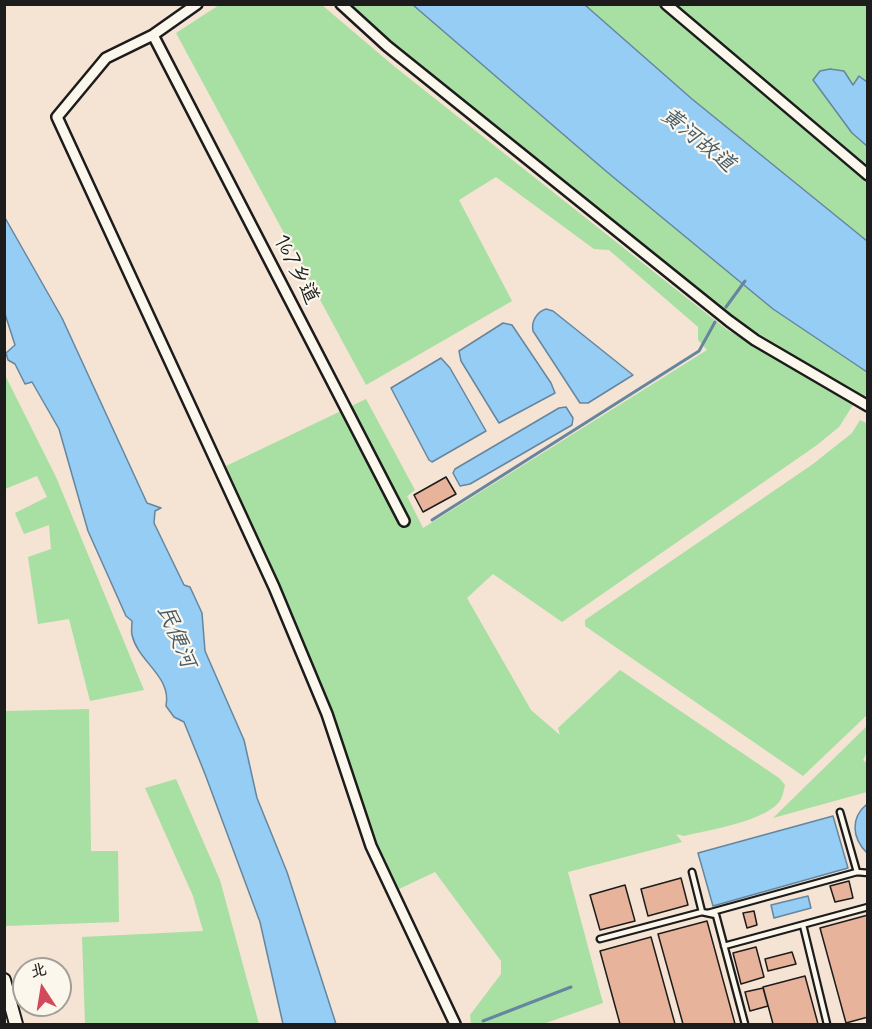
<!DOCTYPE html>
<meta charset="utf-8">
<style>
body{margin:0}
#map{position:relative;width:872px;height:1029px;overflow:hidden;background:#f5e3d4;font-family:Mynerve,"LXGW WenKai TC",sans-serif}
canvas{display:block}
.frame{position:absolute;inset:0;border:6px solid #1c1c1c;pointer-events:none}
.north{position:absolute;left:12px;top:957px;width:60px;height:60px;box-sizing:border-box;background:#fbf7ec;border:2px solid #a29f99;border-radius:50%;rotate:348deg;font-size:16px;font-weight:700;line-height:24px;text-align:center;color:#1c1c1c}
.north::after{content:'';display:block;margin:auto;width:21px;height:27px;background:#d1495b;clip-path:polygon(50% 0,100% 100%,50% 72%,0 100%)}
</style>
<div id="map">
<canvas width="872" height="1029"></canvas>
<div class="frame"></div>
<div class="north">北</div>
</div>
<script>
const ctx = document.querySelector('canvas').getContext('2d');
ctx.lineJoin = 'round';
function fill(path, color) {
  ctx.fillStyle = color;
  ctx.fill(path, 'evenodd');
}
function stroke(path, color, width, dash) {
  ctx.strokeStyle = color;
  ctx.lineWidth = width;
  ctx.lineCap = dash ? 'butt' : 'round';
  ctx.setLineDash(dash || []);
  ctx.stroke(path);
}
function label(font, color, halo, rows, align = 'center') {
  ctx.font = font + ' Mynerve,"LXGW WenKai TC",sans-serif';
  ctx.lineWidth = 4.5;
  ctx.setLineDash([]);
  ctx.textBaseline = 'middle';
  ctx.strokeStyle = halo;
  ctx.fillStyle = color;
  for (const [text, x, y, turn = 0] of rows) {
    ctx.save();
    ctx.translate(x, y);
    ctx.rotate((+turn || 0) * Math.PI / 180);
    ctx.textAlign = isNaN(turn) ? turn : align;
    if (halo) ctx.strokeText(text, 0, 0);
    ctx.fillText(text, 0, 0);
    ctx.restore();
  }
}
const green = new Path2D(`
 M219 5H322L395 67 726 329 853 405 839 427 817 445 562 622 493 574 467 598 531 710 560 735 558 728 620 670 779 778 785 785C784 789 783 795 781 799 769 821 708 830 684 836L676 834 682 842 568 872 603 1003 543 1024H471L470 1015 501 974V961L435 872 399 889 379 847 325 692 226 466 366 399 415 490 407 496 423 528 707 350 698 340V327L609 250 594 249 496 177 459 200 512 301 366 385 176 33Z
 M349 5H415L867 370V400L738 321 403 52Z
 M585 5H867V241L692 99Z
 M5 375 56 477 144 690 90 701 69 619 38 624 28 557 51 549 49 525 24 534 15 513 47 497 37 476 5 489Z
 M860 420 868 424 867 715 803 776 585 626V620L813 464 852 433Z
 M89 709 91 851H118L119 922 5 926V711Z
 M867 726V752L863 760 867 763V792L773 818Z
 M176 779 220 880 259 1024H85L82 937 203 931 193 896 145 788Z`);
const water = new Path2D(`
 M413 5H585L692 99 867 241V372L773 309 607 172Z
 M830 69 844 71 853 85 859 76 867 82V146L852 133 813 80 820 71Z
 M4 216 62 318 147 503 161 508 155 511 154 523 184 585 190 587 202 613 205 651 244 740 257 798 287 872 336 1024H283L260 922 205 774 184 722 174 717 166 706C172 676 138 662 132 635 131 631 132 625 132 621L126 616 88 531 59 429 32 382 25 384 15 364 8 360 6 353 15 345 5 314Z
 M546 309 553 311 633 375 588 403H580L533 331C531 321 537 312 546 309Z
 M503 323 512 325 551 383 555 393 499 423 461 361 459 351Z
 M441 358 450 368 486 431 432 462 429 460 391 388Z
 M566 407 573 418 572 425 470 484 460 486 453 473 455 469 559 408Z
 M867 804V853C852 838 850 818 867 804Z
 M833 816 848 868 713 906 698 853Z
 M808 896 811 908 774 918 771 905Z`);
const stream = new Path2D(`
 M726 307 745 281
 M432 520 699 351 715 322
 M483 1021 571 987`);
const building = new Path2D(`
 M446 477 456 494 423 512 414 495Z
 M681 878 688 905 648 916 641 889Z
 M849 881 853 898 835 902 830 886Z
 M625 885 635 921 600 930 590 895Z
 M754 911 757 925 747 928 743 913Z
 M868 915V1017L846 1023 820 928Z
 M707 921 735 1024H683L658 934Z
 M651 937 675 1024H620L600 951Z
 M756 947 764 977 741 984 733 953Z
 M792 952 796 964 768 971 765 959Z
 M805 976 818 1024H773L763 987Z
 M763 988 768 1006 750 1011 745 992Z`);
const lane = new Path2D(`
 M692 872 702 912 716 915 745 1024
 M857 872 868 873
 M708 913 857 872 840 812
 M803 925 827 1024
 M600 939 702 912
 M724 946 868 907`);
const street = new Path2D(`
 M197 4 153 35 106 58 57 117 274 587 327 714 371 846 455 1024
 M341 4 387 46 729 321 755 340 868 406
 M666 4 868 175
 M153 35 404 521`);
const secondary = new Path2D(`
 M4 980 16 1024`);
const streetNames = [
 ["167乡道",295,270,63]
];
const waterNames = [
 ["黄河故道",697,141,39],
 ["民便河",175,637,67]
];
fill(green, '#a8dfa3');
fill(water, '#95cdf4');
stroke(water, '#65869e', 1.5);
stroke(stream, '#65869e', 3);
fill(building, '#e8b39b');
stroke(building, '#1c1c1c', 1.5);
stroke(lane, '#1c1c1c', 9);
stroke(street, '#1c1c1c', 14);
stroke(secondary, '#1c1c1c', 16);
stroke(lane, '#fbf7ec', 4.5);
stroke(street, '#fbf7ec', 9);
stroke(secondary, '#fbf7ec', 12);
label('21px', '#1c1c1c', '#fbf7ec', streetNames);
label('italic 22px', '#465a68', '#fbf7ec', waterNames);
</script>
